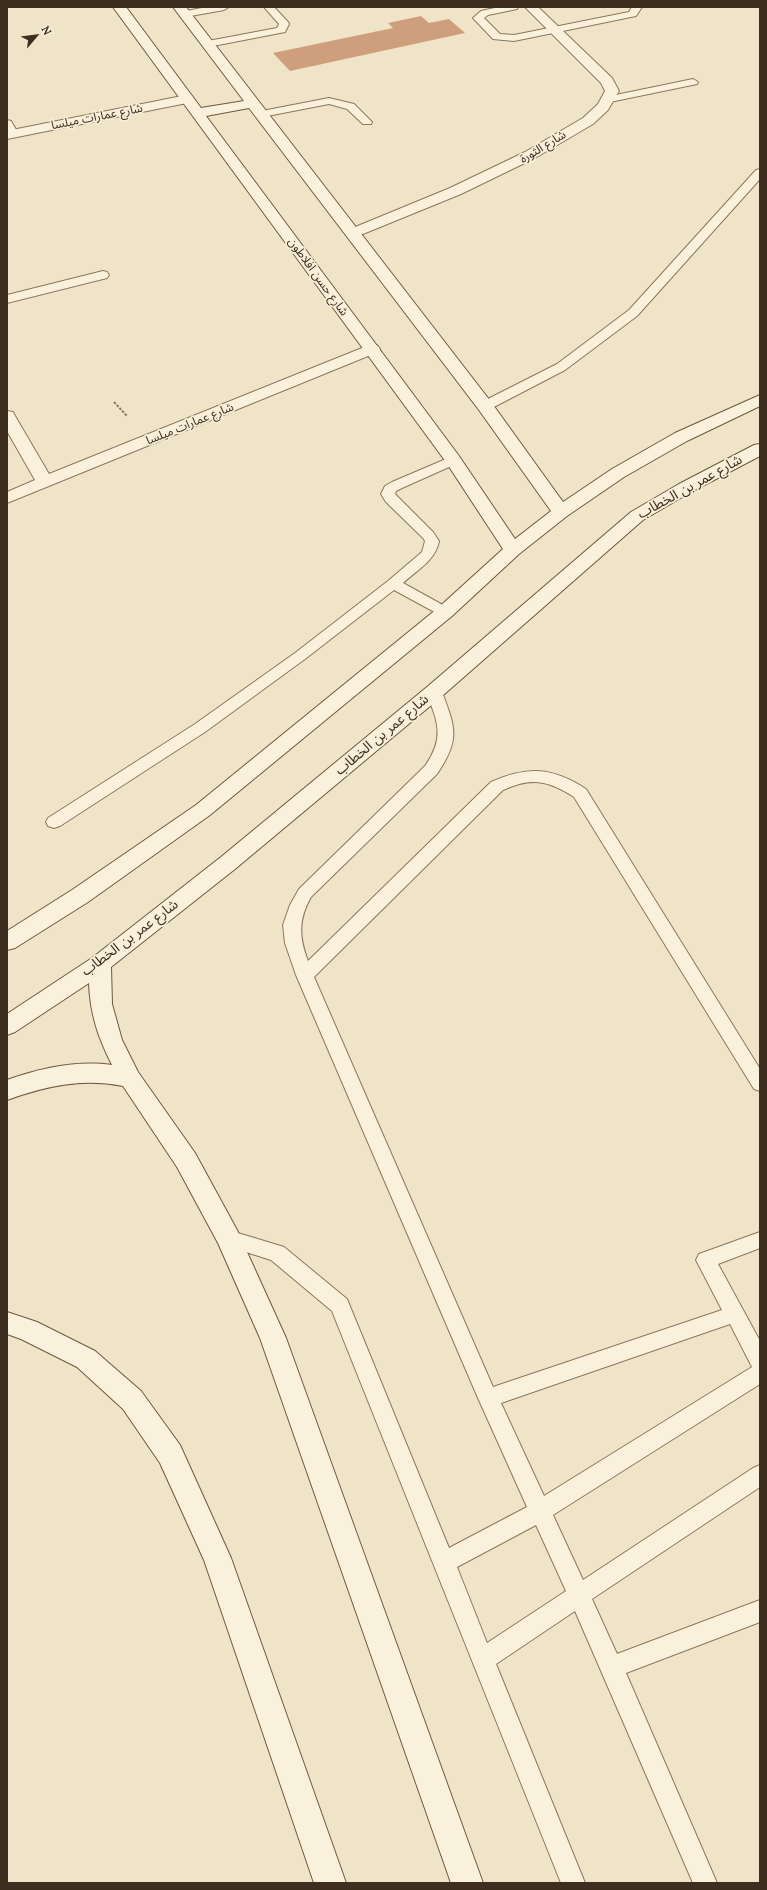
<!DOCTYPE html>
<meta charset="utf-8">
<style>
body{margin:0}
#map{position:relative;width:767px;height:1890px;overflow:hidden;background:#f0e4c8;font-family:Lora,serif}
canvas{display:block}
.frame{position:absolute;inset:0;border:8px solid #3d2e20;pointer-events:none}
.north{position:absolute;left:16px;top:16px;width:40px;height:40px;-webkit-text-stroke:3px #f7eed8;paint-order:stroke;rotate:62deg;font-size:11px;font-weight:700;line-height:16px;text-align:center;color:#3d2e20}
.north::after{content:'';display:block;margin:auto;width:14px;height:18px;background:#3d2e20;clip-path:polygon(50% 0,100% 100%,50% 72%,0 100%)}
</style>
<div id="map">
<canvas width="767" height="1890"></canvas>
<div class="frame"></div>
<div class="north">N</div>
</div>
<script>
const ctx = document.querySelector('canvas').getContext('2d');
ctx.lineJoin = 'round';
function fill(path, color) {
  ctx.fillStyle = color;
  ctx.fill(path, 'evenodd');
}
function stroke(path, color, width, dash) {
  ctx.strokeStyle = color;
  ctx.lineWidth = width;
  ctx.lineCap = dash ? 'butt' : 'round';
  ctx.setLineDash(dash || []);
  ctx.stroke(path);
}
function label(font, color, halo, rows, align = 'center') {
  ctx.font = font + ' Lora,"Noto Sans Arabic",serif';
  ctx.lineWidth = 3.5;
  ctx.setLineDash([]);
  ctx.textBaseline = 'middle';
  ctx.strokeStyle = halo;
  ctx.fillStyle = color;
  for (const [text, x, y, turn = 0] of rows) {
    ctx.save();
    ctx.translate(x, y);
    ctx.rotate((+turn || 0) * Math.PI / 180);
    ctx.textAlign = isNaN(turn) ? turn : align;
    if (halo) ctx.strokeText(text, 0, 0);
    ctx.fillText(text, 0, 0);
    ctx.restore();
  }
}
const building = new Path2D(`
 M421 16 429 23 449 19 465 33 290 71 273 53 393 28 388 23Z`);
const path = new Path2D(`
 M114 402 127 416`);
const lane = new Path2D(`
 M207 7H229L224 10 185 17 180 14 181 12Z
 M264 7H274L288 22 289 24 285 32 208 47 203 44 208 41 277 28 279 24Z
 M499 7H518L517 9 488 15 484 18 500 34 514 35 629 12 632 7H642L636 16 514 41 493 39 473 18 481 11Z
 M693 79 698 82 697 84 610 102 605 99 606 97Z
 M329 98 354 104 372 122 371 124H363L347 109 329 104 262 117 257 114 262 111Z
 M7 120 11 121 18 133 17 135 13 136 8 133Z
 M760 169V179L637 316 565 370 490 409H480L479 406 480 403 557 364 629 310 756 170Z
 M103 271 107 272 109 275 107 278 7 303V295Z
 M453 456 458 457 460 460 458 463 402 488 396 491 395 494 433 532 439 541C436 560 416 571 403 583L450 609 452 612 450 615 445 617 440 615 394 590 305 659 205 732 60 826 54 828 48 826 46 822 48 818 195 724 295 653 388 581 422 552 425 541 423 538 386 502 381 494 385 486 392 482Z
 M434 687 439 688 442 692C456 729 460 740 437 774L311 897C298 920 299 937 308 961L491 782C528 766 552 767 586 789L760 1069V1091L754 1089 574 797C548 780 531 777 503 790L314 977 493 1387 722 1310 696 1260 699 1254 760 1232V1248L718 1264 760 1341V1384L553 1515 583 1580 753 1468 760 1465V1487L592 1599 617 1654 760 1600V1622L626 1673 717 1883H693L575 1611 496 1664 585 1883H561L332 1311 271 1260 221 1244 218 1238 221 1232 228 1230 284 1247 347 1299 449 1548 527 1507 478 1398 296 975 285 943 283 925 290 905 299 889 425 766C445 738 438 722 426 692L429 688ZM730 1324 752 1367 544 1496 501 1403ZM536 1525 566 1591 487 1643 457 1567Z`);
const street = new Path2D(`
 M525 7H538L612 78 619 91 608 110 593 124 535 158 461 194 358 236H348L345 233 348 230 450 188 525 152 583 118 598 104 605 91 601 83Z
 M187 95 192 96 194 99 192 102 7 139V131Z
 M372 344 378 346 380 349 378 352 7 503V492L35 480 7 431V411L13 412 15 416 49 474Z`);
const secondary = new Path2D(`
 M113 7H126L201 108 244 101 173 7H186L491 402 563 502 612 469 675 433 760 395V406L687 441 624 477 567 516 519 554 452 616 210 815 88 902 15 948 7 950V931L72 890 196 805 438 608 503 549 446 462ZM249 108 479 410 551 511 515 539 459 456 206 116Z
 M760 444V456L691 492 643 520 441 697 235 869 111 967 112 1004 122 1040 138 1072 195 1153 237 1230 286 1338 483 1883H451L260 1338 218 1243 177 1167 123 1086C82 1078 46 1086 7 1100V1080C41 1068 76 1060 112 1065 98 1037 90 1014 89 983L15 1032 7 1035V1014L92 958 221 857 427 687 631 512 679 484 754 445Z
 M7 1312 37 1322 95 1351 141 1391 180 1445 231 1558 346 1883H314L204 1560 160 1463 123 1409 77 1367 21 1339 7 1334Z`);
const farStreetnames = [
 ["شارع عمارات ميلسا",97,117,-11],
 ["شارع الثورة",543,147,-31],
 ["شارع حسن افلاطون",318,277,54],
 ["شارع عمارات ميلسا",190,424,-22]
];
const streetNames = [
 ["شارع عمر بن الخطاب",690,487,-29],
 ["شارع عمر بن الخطاب",382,735,-40],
 ["شارع عمر بن الخطاب",130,938,-37]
];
fill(building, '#cf9f7d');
stroke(lane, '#8d765c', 2);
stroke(street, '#8d765c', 2);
stroke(secondary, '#6f573f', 2);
stroke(path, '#8d765c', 2, [2.5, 1.5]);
fill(lane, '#faf1dc');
fill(street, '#faf1dc');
fill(secondary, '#faf1dc');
label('12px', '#3d2e20', '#f7eed8', farStreetnames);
label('14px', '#3d2e20', '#f7eed8', streetNames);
</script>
